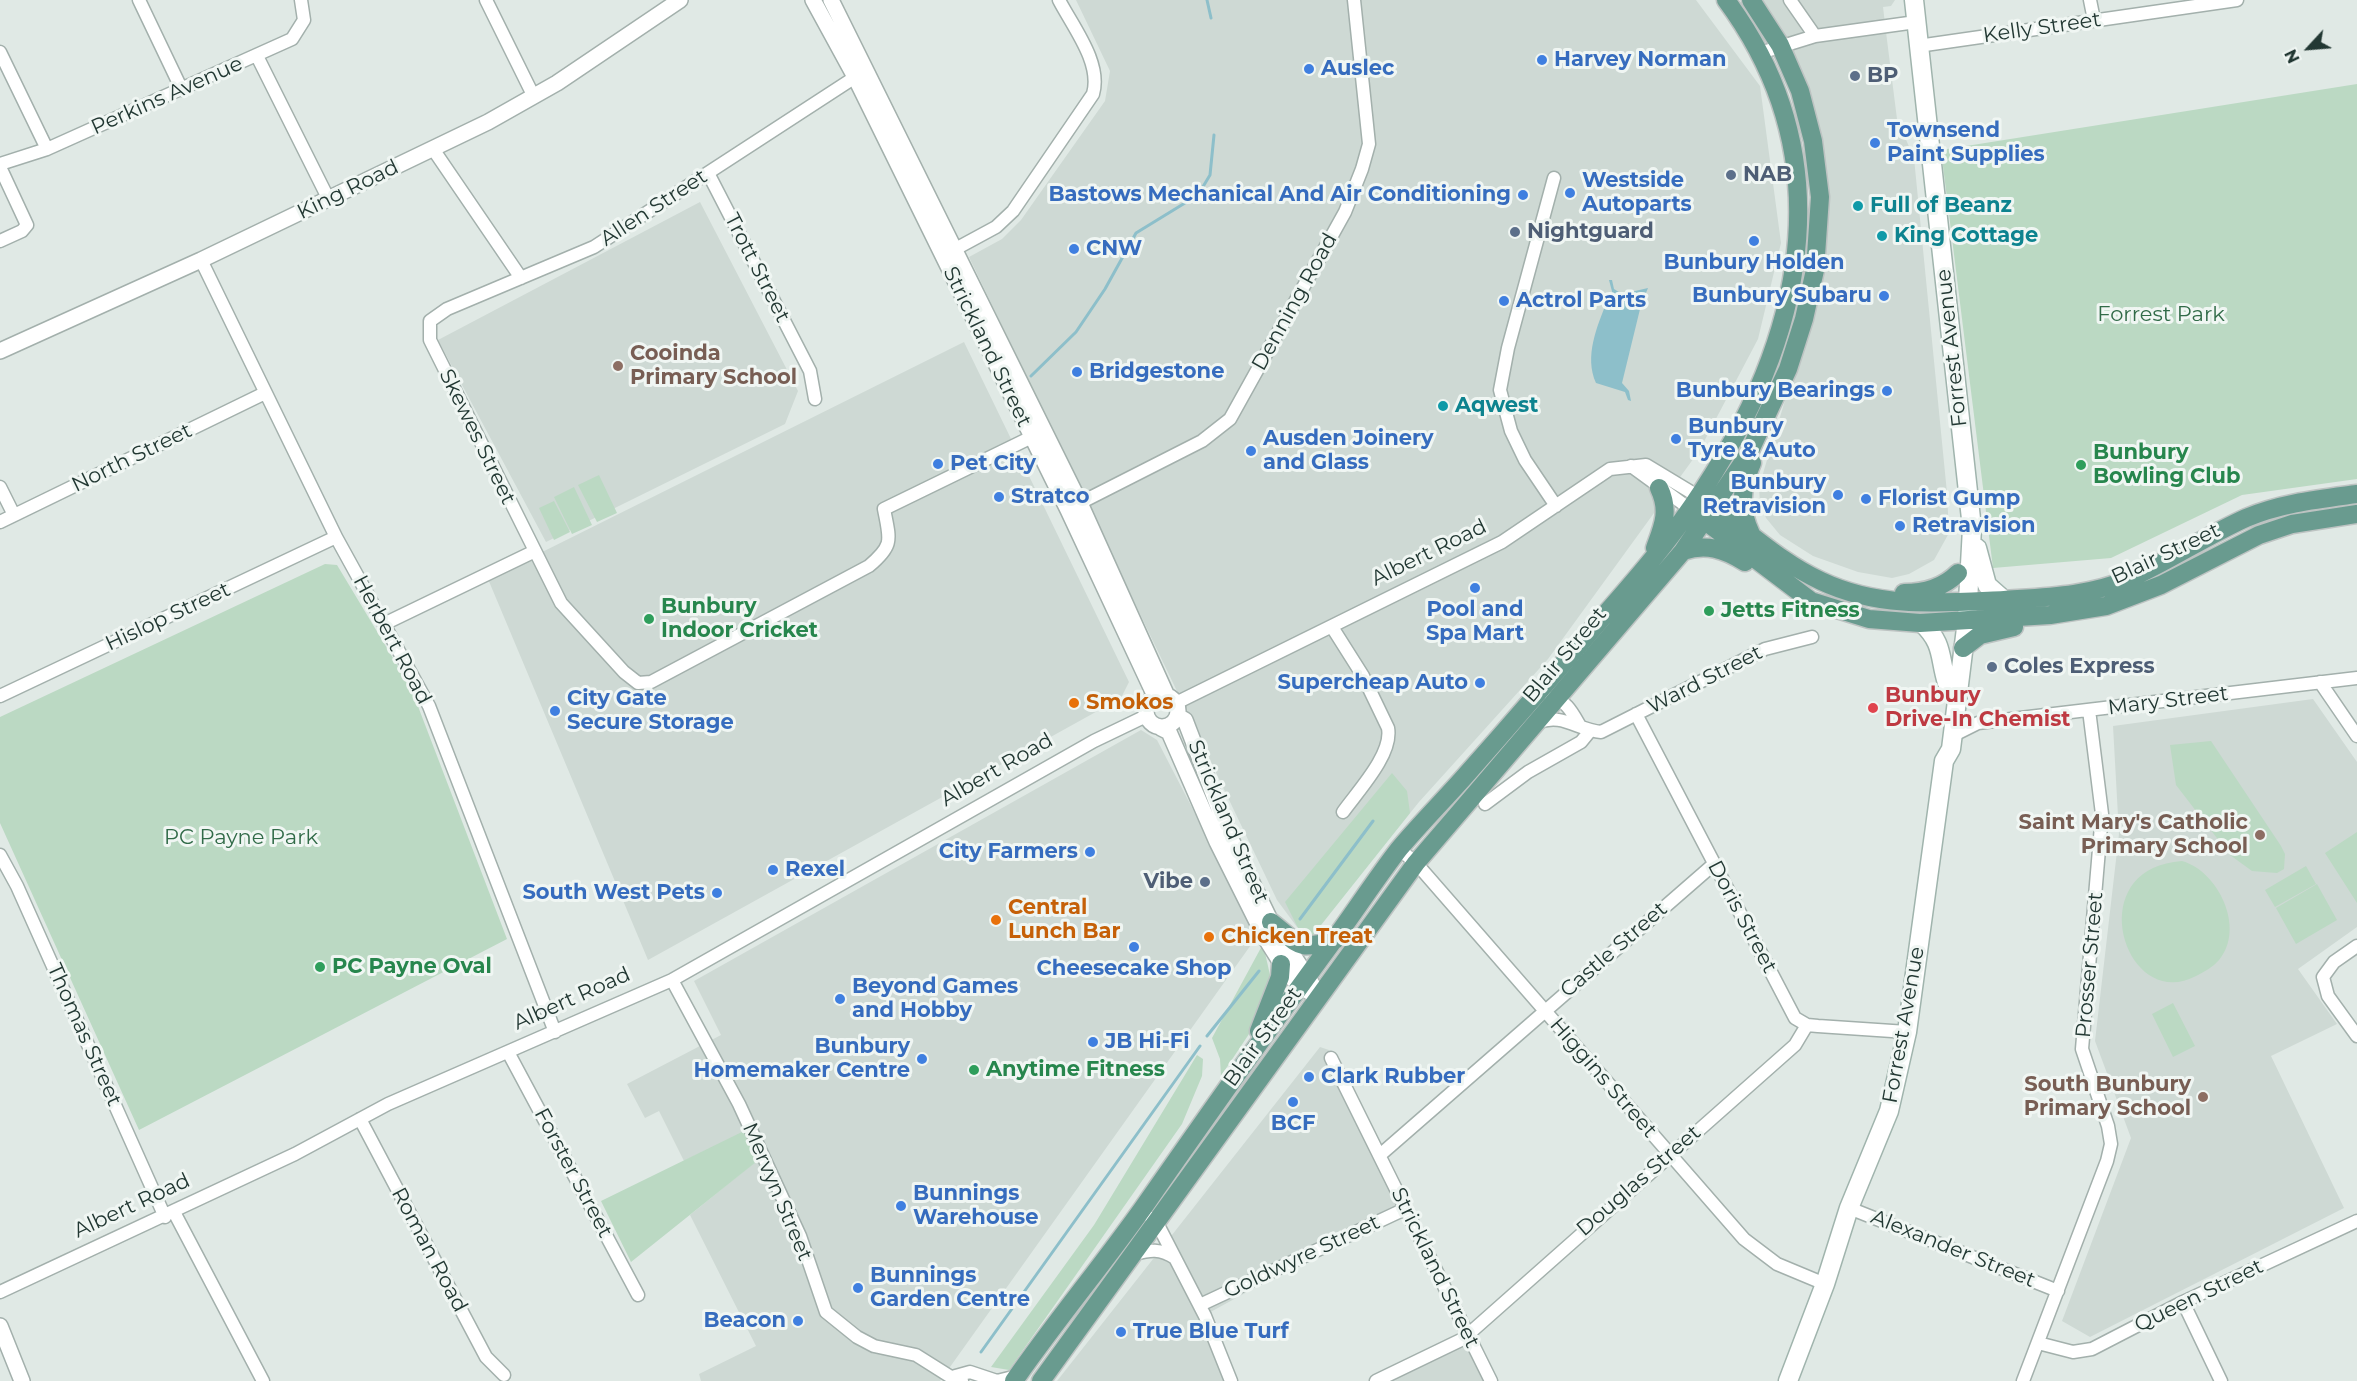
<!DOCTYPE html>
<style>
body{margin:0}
#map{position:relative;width:2357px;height:1381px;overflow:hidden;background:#e0e9e5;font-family:Montserrat,sans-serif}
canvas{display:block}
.north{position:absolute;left:2279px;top:18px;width:60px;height:60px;-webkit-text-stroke:4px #f0f6f3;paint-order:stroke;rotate:244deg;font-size:16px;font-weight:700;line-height:24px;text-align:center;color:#223833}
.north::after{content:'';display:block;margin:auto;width:21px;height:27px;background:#223833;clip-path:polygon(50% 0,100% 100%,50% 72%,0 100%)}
</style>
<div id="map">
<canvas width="2357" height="1381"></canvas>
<div class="north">N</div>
</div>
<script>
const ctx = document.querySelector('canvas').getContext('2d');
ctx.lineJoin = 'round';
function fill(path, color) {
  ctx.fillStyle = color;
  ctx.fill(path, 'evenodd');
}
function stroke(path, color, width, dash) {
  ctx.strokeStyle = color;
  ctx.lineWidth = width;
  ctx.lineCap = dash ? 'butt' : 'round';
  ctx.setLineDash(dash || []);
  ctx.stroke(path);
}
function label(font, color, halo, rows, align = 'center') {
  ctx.font = font + ' Montserrat,sans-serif';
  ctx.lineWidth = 6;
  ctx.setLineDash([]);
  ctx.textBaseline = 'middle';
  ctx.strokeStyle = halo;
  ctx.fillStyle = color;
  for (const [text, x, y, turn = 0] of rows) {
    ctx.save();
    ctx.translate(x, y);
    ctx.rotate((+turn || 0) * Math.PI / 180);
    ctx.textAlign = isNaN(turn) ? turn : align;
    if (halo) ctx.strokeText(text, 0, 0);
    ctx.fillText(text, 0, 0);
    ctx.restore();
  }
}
const built = new Path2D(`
 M1076 0H1696L1760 86 1781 243 1758 339 1699 451 1548 659 1419 802 1316 930 1297 927 1277 900 969 257 1002 239 1021 220 1105 101 1110 71Z
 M1761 0H1895L1891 6 1883 7 1887 40 1897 119 1914 158 1947 493 1949 533 1934 560 1909 574 1892 578 1858 572 1813 556 1780 535 1766 518 1760 502 1759 489 1764 470 1818 291 1807 90 1784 33Z
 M700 202 798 391 785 424 546 542 438 340Z
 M964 342 1129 682 1121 698 648 960 488 579Z
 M2313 699 2357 762V927L2298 969 2337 1024 2271 1056 2344 1208 2090 1337 2062 1321 2131 1138 2095 1041 2119 834 2113 726Z
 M1141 730 1157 740 1258 935 940 1381H701L699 1374 756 1346 690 1215 760 1158 746 1131 684 1161 659 1111 645 1118 627 1084 721 1035 694 981Z
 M1320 1047 1329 1050 1408 1204 1205 1315 1238 1381H1057Z
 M1465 1342 1487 1381H1381Z`);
const green = new Path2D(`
 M2357 84V479L2242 495 2111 558 1993 568 1941 150Z
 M599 475 617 513 597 522 578 485Z
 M574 487 592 525 572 534 554 497Z
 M554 501 570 532 554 540 539 508Z
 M325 564 337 565 411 688 507 939 139 1130 0 823V717Z
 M2211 741 2281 846 2285 854 2284 869 2277 873 2252 871 2230 855 2176 785 2170 745Z
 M1392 773 1407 791 1410 813 1306 944 1285 902Z
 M2357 832V903L2325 853Z
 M2182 861C2218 871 2246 928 2219 960 2213 967 2204 972 2196 976 2125 1014 2079 868 2182 861Z
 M2306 866 2316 884 2275 907 2265 890Z
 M2317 884 2337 920 2296 944 2276 908Z
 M1263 944 1270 975 1265 1010 1221 1076 1220 1059 1212 1038Z
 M2173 1003 2195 1046 2173 1057 2152 1014Z
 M1197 1055 1203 1059 1202 1076 1182 1124 1009 1370 991 1367 1094 1225Z
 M746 1130 761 1158 631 1262 601 1201Z`);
const water = new Path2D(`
 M1609 280H1612L1614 289 1622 294 1648 288 1641 305 1622 383 1629 391 1631 401 1628 400 1625 392 1596 383C1584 356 1597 327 1607 301L1614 299Z`);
const stream = new Path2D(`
 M1207 0 1211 18
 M1031 376 1076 332 1105 289 1136 233 1198 195 1210 175 1214 135
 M1300 919 1373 821
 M1207 1036 1259 971
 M981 1352 1200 1046`);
const minor = new Path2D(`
 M139 0 182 90
 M486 0 534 97
 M1790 0 1815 36
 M2090 0 2094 20
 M1918 46 2237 0
 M0 52 47 149
 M1760 53 1815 36 1916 22
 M257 56 329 200
 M863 72 594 247 447 309 430 321V340L561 603 624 672 638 683 651 682 869 566C894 545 890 540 884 509L1040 433
 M433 149 521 278
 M0 164 47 149 292 39 304 20 301 0
 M0 167 27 225 22 231 0 241
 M708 173 810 371 815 399
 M1554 178 1508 348 1500 390 1511 431 1525 460 1556 506
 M948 253 996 227 1013 211 1093 94C1102 63 1073 27 1059 0
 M201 260 336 537 429 706 555 1032
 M1631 466 1690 509
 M0 487 14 515
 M1072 507 1202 441 1230 419 1345 212 1362 169 1369 144 1354 0
 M0 522 265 393
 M386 623 533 552
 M1332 627 1363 676 1388 728C1393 754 1358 791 1343 812
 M2320 682 2357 736
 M0 696 336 537
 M1551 698C1566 699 1573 714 1580 726
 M1176 703 1502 542 1610 469 1646 465 1699 497
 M1636 714 1795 1018 1807 1025 1818 1026 1907 1032
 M1537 723C1562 712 1577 730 1601 732L1765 649 1812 637
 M1952 736 1978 723 2357 678
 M1485 804 1528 772 1581 742 1590 731
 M1399 849 1416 863 1744 1239 1777 1264 1825 1284
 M0 855 17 886 165 1217
 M2357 946 2334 962 2323 977 2328 996 2357 1036
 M672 980 739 1104 800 1236 826 1312 857 1337 874 1346 916 1355 951 1377 962 1381
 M508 1052 638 1295
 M1331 1058 1491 1381
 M360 1119 486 1357 504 1375
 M1380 1155 1714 864
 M1849 1208 2058 1291
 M174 1212 263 1381
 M1151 1218 1157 1223 1205 1316 1231 1381
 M1134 1254C1150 1250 1160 1248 1175 1258
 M0 1292 295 1154 388 1104 672 980 1094 741 1146 716
 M2183 1302 2221 1381
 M1200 1305 1405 1209
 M2038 1343 2073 1352 2092 1349 2183 1302 2357 1221
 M952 1377 970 1372 997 1381 1017 1376
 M1376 1381 1463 1339 1795 1045 1807 1025
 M2023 1381 2107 1161 2111 1144 2108 1126 2082 1049 2102 814 2089 710`);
const tertiary = new Path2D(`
 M813 0 855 77 1068 510 1155 696
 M831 0 1080 503 1167 696
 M0 351 201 260 488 122 557 83 680 0
 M1146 711a16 16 0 1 1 32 0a16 16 0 1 1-32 0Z
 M1178 716 1185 720 1229 835 1271 922 1312 984
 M1161 728 1169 732 1217 842 1264 936 1288 974 1300 987 1319 997
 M0 1326 22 1381`);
const secondary = new Path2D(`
 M1977 548 1987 585 2004 600
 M1922 623C1944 644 1939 657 1947 683
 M1788 1381 1825 1284 1849 1208 1889 1111 1907 1032 1944 761 1951 749 1967 620 1972 528 1914 0`);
const primary = new Path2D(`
 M1705 501C1744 527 1779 562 1821 581 1880 609 1941 603 2004 600 2047 597 2089 596 2129 579 2169 561 2206 536 2246 518 2281 503 2320 499 2357 494
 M1696 514 1811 601 1869 619 1920 623 2050 615 2106 606 2161 585 2259 535 2292 524 2357 514
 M1751 534C1739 509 1741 487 1752 463
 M1655 548C1663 526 1670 511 1659 488
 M1683 551C1706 543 1724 549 1745 562
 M1904 593C1925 593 1943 588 1958 573
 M1963 648 1980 635 2014 627
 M1271 922C1302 946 1295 951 1335 940
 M1259 1031 1280 977 1281 964
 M1014 1381C1055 1322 1101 1267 1143 1208 1205 1119 1267 1031 1331 944 1354 913 1375 880 1399 849 1420 824 1444 800 1466 775 1512 723 1557 671 1602 618 1629 587 1657 556 1681 522 1796 362 1853 172 1726 0
 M1041 1381 1416 863 1683 551 1748 455 1788 369 1804 319 1815 270 1820 197 1813 141 1800 91 1780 45 1751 0`);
const markers = [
 [1542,60,6,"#3f7fe0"],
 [1309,69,6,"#3f7fe0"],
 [1855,76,6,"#5c6f8a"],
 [1875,143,6,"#3f7fe0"],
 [1731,175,6,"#5c6f8a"],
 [1570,193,6,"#3f7fe0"],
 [1523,195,6,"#3f7fe0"],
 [1858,206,6,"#0f9aa8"],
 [1515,232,6,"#5c6f8a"],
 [1882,236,6,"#0f9aa8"],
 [1754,241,6,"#3f7fe0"],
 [1074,249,6,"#3f7fe0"],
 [1884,296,6,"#3f7fe0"],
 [1504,301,6,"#3f7fe0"],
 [618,366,6,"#8d6e63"],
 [1077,372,6,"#3f7fe0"],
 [1887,391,6,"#3f7fe0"],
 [1443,406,6,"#0f9aa8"],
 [1676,439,6,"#3f7fe0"],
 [1251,451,6,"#3f7fe0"],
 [938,464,6,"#3f7fe0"],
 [2081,465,6,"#2e9e5b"],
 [1838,495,6,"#3f7fe0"],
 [999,497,6,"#3f7fe0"],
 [1866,499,6,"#3f7fe0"],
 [1900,526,6,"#3f7fe0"],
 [1475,588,6,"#3f7fe0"],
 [1709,611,6,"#2e9e5b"],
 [649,619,6,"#2e9e5b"],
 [1992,667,6,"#5c6f8a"],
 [1480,683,6,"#3f7fe0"],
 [1074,703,6,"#e8710a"],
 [1873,708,6,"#e0444e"],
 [555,711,6,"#3f7fe0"],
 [2260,835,6,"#8d6e63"],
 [1090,852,6,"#3f7fe0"],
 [773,870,6,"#3f7fe0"],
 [1205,882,6,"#5c6f8a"],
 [717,893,6,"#3f7fe0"],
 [996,920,6,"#e8710a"],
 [1209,937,6,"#e8710a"],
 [1134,947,6,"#3f7fe0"],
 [320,967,6,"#2e9e5b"],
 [840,999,6,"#3f7fe0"],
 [1093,1042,6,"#3f7fe0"],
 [922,1059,6,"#3f7fe0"],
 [974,1070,6,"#2e9e5b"],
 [1309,1077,6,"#3f7fe0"],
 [2203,1097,6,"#8d6e63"],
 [1293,1102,6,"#3f7fe0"],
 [901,1206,6,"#3f7fe0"],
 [858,1288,6,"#3f7fe0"],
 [798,1321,6,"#3f7fe0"],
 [1121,1332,6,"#3f7fe0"]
];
const streetNames = [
 ["Kelly Street",2042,28,-8],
 ["Perkins Avenue",167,96,-24],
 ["King Road",348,190,-26],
 ["Allen Street",654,208,-33],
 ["Trott Street",757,268,63],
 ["Denning Road",1295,302,-61],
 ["Strickland Street",987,347,64],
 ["Forrest Avenue",1952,348,-96],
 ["Skewes Street",477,437,64],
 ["North Street",132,458,-26],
 ["Albert Road",1429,553,-26],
 ["Blair Street",2166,554,-25],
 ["Hislop Street",168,617,-25],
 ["Herbert Road",392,640,62],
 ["Blair Street",1565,655,-50],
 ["Ward Street",1705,680,-27],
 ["Mary Street",2168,701,-7],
 ["Albert Road",997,770,-30],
 ["Strickland Street",1228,822,67],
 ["Doris Street",1742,917,62],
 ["Castle Street",1614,950,-41],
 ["Prosser Street",2090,965,-85],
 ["Albert Road",572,999,-24],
 ["Forrest Avenue",1904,1025,-80],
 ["Thomas Street",84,1035,66],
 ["Blair Street",1263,1037,-54],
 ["Higgins Street",1603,1078,49],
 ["Forster Street",573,1173,62],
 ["Douglas Street",1639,1181,-41],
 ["Mervyn Street",777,1192,67],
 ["Albert Road",132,1206,-25],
 ["Alexander Street",1953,1249,22],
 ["Roman Road",429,1250,62],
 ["Goldwyre Street",1302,1257,-25],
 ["Strickland Street",1435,1268,64],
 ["Queen Street",2199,1296,-26]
];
const shopNames = [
 ["Harvey Norman",1554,60],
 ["Auslec",1321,69],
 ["Townsend",1887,131],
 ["Paint Supplies",1887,155],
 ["Westside",1582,181],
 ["Autoparts",1582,205],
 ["Bastows Mechanical And Air Conditioning",1511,195,"right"],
 ["CNW",1086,249],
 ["Bunbury Holden",1754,263,"center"],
 ["Bunbury Subaru",1872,296,"right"],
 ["Actrol Parts",1516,301],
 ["Bridgestone",1089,372],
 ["Bunbury Bearings",1875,391,"right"],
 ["Bunbury",1688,427],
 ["Tyre & Auto",1688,451],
 ["Ausden Joinery",1263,439],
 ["and Glass",1263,463],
 ["Pet City",950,464],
 ["Bunbury",1826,483,"right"],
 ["Retravision",1826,507,"right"],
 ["Stratco",1011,497],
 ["Florist Gump",1878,499],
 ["Retravision",1912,526],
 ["Pool and",1475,610,"center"],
 ["Spa Mart",1475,634,"center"],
 ["Supercheap Auto",1468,683,"right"],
 ["City Gate",567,699],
 ["Secure Storage",567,723],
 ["City Farmers",1078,852,"right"],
 ["Rexel",785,870],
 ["South West Pets",705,893,"right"],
 ["Cheesecake Shop",1134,969,"center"],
 ["Beyond Games",852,987],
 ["and Hobby",852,1011],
 ["JB Hi-Fi",1105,1042],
 ["Bunbury",910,1047,"right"],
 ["Homemaker Centre",910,1071,"right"],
 ["Clark Rubber",1321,1077],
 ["BCF",1293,1124,"center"],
 ["Bunnings",913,1194],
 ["Warehouse",913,1218],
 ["Bunnings",870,1276],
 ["Garden Centre",870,1300],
 ["Beacon",786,1321,"right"],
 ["True Blue Turf",1133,1332]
];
const serviceNames = [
 ["BP",1867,76],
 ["NAB",1743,175],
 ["Nightguard",1527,232],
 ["Coles Express",2004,667],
 ["Vibe",1193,882,"right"]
];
const cultureNames = [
 ["Full of Beanz",1870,206],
 ["King Cottage",1894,236],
 ["Aqwest",1455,406]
];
const parkNames = [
 ["Forrest Park",2161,315],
 ["PC Payne Park",241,838]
];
const educationNames = [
 ["Cooinda",630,354,"left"],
 ["Primary School",630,378,"left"],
 ["Saint Mary's Catholic",2248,823],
 ["Primary School",2248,847],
 ["South Bunbury",2191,1085],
 ["Primary School",2191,1109]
];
const leisureNames = [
 ["Bunbury",2093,453],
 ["Bowling Club",2093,477],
 ["Bunbury",661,607],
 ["Indoor Cricket",661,631],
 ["Jetts Fitness",1721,611],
 ["PC Payne Oval",332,967],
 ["Anytime Fitness",986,1070]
];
const healthNames = [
 ["Bunbury",1885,696],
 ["Drive-In Chemist",1885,720]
];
const foodNames = [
 ["Smokos",1086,703],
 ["Central",1008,908],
 ["Lunch Bar",1008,932],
 ["Chicken Treat",1221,937]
];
fill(built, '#ced9d4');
fill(green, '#bbd9c3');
fill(water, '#8dbfca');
stroke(stream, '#8dbfca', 3);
stroke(minor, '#a3b0ac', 15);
stroke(tertiary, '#a3b0ac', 18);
stroke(secondary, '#a0b4ad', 21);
stroke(primary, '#bdc3c2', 21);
stroke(minor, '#fff', 12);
stroke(tertiary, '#fff', 15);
stroke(secondary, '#fff', 18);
stroke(primary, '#699b8f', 18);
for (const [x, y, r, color] of markers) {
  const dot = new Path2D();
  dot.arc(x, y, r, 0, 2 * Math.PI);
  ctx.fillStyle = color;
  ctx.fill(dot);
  stroke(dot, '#f0f6f3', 2);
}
label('21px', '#223833', '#f0f6f3', streetNames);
label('bold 21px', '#366cbe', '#f0f6f3', shopNames, 'left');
label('bold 21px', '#4e5e75', '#f0f6f3', serviceNames, 'left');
label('bold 21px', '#0d838f', '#f0f6f3', cultureNames, 'left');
label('21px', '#316b48', '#f0f6f3', parkNames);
label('bold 21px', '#785e54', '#f0f6f3', educationNames, 'right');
label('bold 21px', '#27864d', '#f0f6f3', leisureNames, 'left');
label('bold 21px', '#be3a42', '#f0f6f3', healthNames, 'left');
label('bold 21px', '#c56008', '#f0f6f3', foodNames, 'left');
</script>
